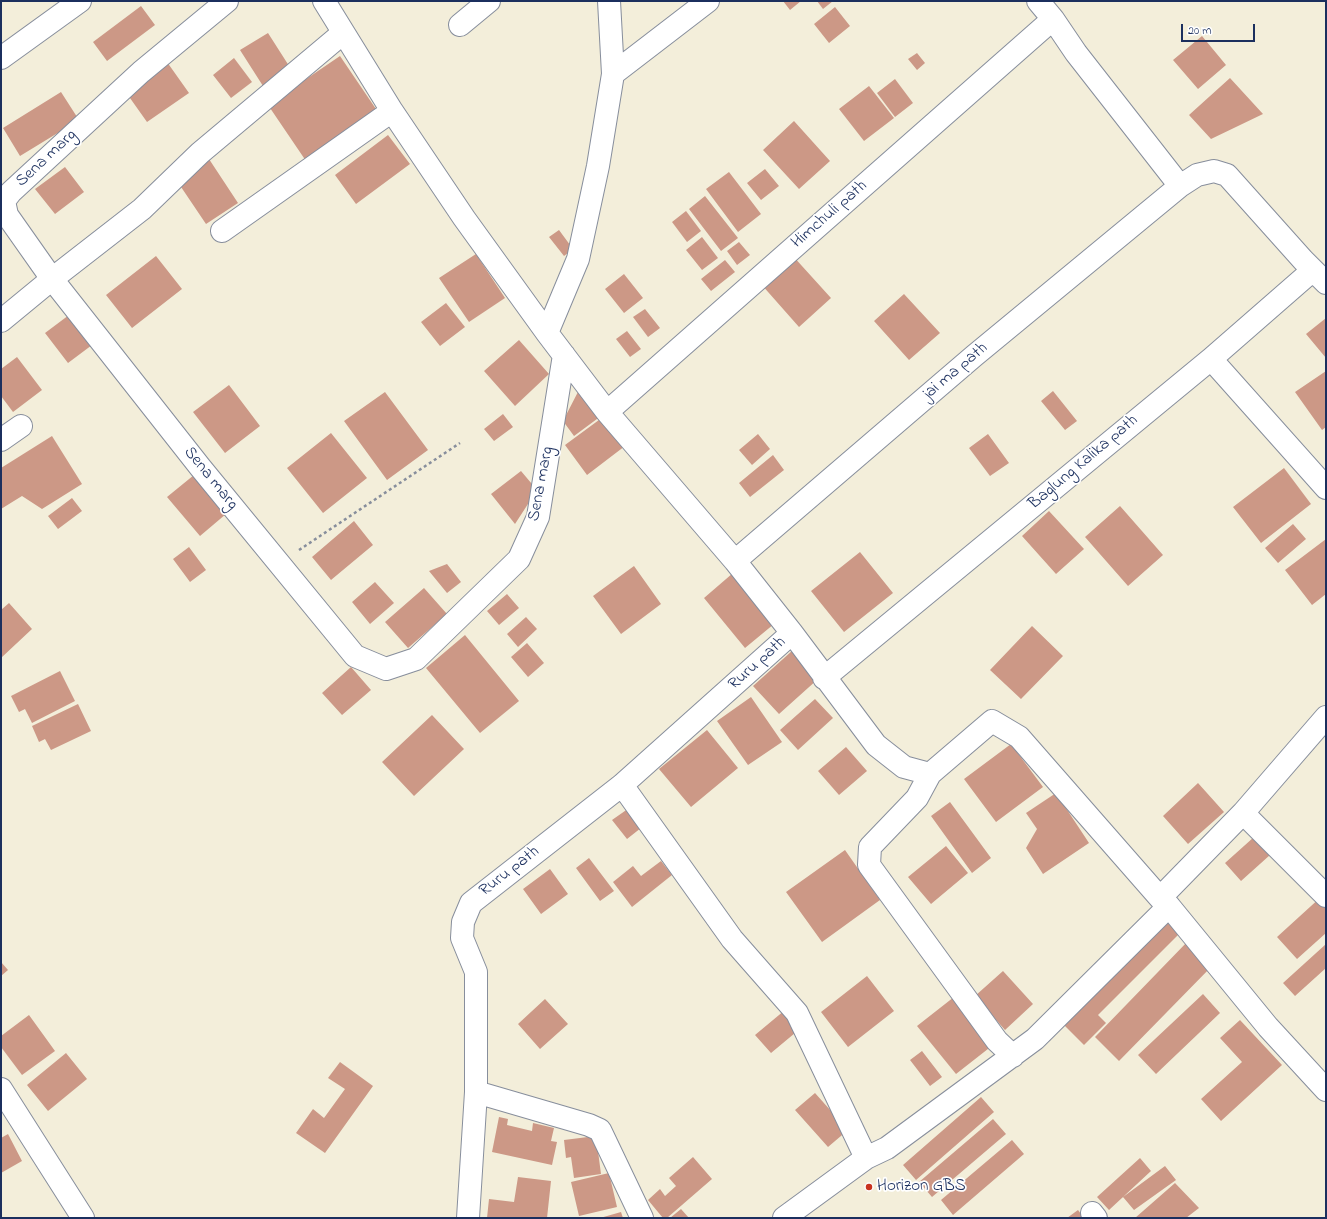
<!DOCTYPE html>
<style>
body{margin:0}
#map{position:relative;width:1327px;height:1219px;overflow:hidden;background:#f3eeda;font-family:"Indie Flower",sans-serif}
canvas{display:block}
.frame{position:absolute;inset:0;border:2px solid #1b2f5e;pointer-events:none}
.scale{position:absolute;left:1181px;top:24px;width:74px;height:18px;box-sizing:border-box;border:2px solid #1b2f5e;border-top:0;padding-left:5px;font-size:12px;line-height:14px;white-space:nowrap;color:#1b2f5e;-webkit-text-stroke:3px #fff;paint-order:stroke}
</style>
<div id="map">
<canvas width="1327" height="1219"></canvas>
<div class="frame"></div>
<div class="scale">20 m</div>
</div>
<script>
const ctx = document.querySelector('canvas').getContext('2d');
ctx.lineJoin = 'round';
function fill(path, color) {
  ctx.fillStyle = color;
  ctx.fill(path, 'evenodd');
}
function stroke(path, color, width, dash) {
  ctx.strokeStyle = color;
  ctx.lineWidth = width;
  ctx.lineCap = dash ? 'butt' : 'round';
  ctx.setLineDash(dash || []);
  ctx.stroke(path);
}
function label(font, color, halo, rows, align = 'center') {
  ctx.font = font + ' "Indie Flower",sans-serif';
  ctx.lineWidth = 3.5;
  ctx.setLineDash([]);
  ctx.textBaseline = 'middle';
  ctx.strokeStyle = halo;
  ctx.fillStyle = color;
  for (const [text, x, y, turn = 0] of rows) {
    ctx.save();
    ctx.translate(x, y);
    ctx.rotate((+turn || 0) * Math.PI / 180);
    ctx.textAlign = isNaN(turn) ? turn : align;
    if (halo) ctx.strokeText(text, 0, 0);
    ctx.fillText(text, 0, 0);
    ctx.restore();
  }
}
const building = new Path2D(`
 M783 1H801L790 10Z
 M817 1H833L823 9Z
 M141 6 155 25 107 61 93 42Z
 M835 7 850 26 829 43 814 24Z
 M268 33 291 69 263 86 240 50Z
 M1202 36 1226 65 1198 89 1173 60Z
 M917 53 925 63 917 70 908 59Z
 M340 56 378 112 306 161 268 105Z
 M234 58 252 82 231 98 213 75Z
 M167 62 189 93 147 122 125 91Z
 M1230 78 1263 114 1211 139 1189 115Z
 M895 79 913 103 895 117 877 93Z
 M869 86 894 118 864 141 839 109Z
 M61 92 79 120 20 156 3 128Z
 M794 121 830 161 799 189 763 150Z
 M388 135 410 164 356 204 335 175Z
 M209 159 238 203 206 224 177 181Z
 M65 167 84 192 55 214 35 189Z
 M765 169 779 186 761 200 747 183Z
 M729 172 761 214 738 232 706 189Z
 M705 196 738 238 721 251 689 209Z
 M686 211 701 231 687 242 672 222Z
 M559 230 573 249 564 256 549 237Z
 M702 237 718 258 702 270 686 250Z
 M739 242 750 255 737 265 727 251Z
 M476 254 505 298 469 322 439 278Z
 M792 255 831 298 799 327 761 284Z
 M156 256 182 289 132 328 106 295Z
 M725 260 735 272 711 291 701 279Z
 M624 274 643 298 624 313 605 289Z
 M904 294 940 333 909 360 874 321Z
 M446 303 465 327 440 346 421 322Z
 M645 309 660 328 648 337 633 317Z
 M69 315 92 345 68 363 45 333Z
 M1326 318V358L1306 334Z
 M627 331 641 349 630 357 616 339Z
 M519 340 549 374 515 406 484 371Z
 M17 357 42 390 13 412 1 396V369Z
 M1326 371V427L1322 430 1295 392Z
 M229 385 260 426 225 453 193 412Z
 M580 388 601 416 574 436 563 421Z
 M1053 391 1077 421 1065 430 1041 401Z
 M385 392 428 450 387 480 344 421Z
 M503 414 513 427 494 441 484 429Z
 M603 417 625 446 587 475 565 445Z
 M331 433 367 478 323 513 287 468Z
 M758 434 770 449 752 465 739 450Z
 M988 434 1009 463 990 476 969 448Z
 M52 436 82 484 42 509 22 496 1 509V468Z
 M773 455 784 470 750 497 739 483Z
 M1284 468 1311 504 1261 543 1233 507Z
 M521 471 537 490 515 524 491 494Z
 M194 475 226 514 200 536 167 497Z
 M72 498 82 511 58 529 48 516Z
 M1120 506 1163 555 1128 586 1085 537Z
 M1049 511 1084 549 1056 574 1022 536Z
 M354 521 373 545 331 580 312 557Z
 M1293 524 1306 539 1278 563 1265 548Z
 M1326 539V594L1312 605 1285 570Z
 M189 547 206 570 190 582 173 559Z
 M860 552 893 593 844 632 811 591Z
 M447 564 461 582 447 593 429 571Z
 M634 566 661 604 621 634 593 596Z
 M733 573 774 624 745 648 704 598Z
 M375 582 394 603 370 624 352 602Z
 M424 588 447 614 408 648 385 622Z
 M507 594 519 608 499 625 487 611Z
 M9 603 32 629 1 658V610Z
 M526 617 537 629 518 647 507 634Z
 M1032 626 1063 656 1021 699 990 670Z
 M465 635 519 701 480 733 426 668Z
 M527 643 544 663 528 677 511 657Z
 M793 650 818 679 779 714 753 686Z
 M351 667 371 690 342 715 322 693Z
 M60 671 75 701 32 723 25 709 19 712 11 696Z
 M751 697 782 742 748 765 717 721Z
 M815 699 833 718 798 750 780 730Z
 M78 704 91 731 51 750 45 739 39 742 32 726Z
 M432 715 464 749 414 796 382 762Z
 M707 730 738 768 691 807 659 769Z
 M1011 744 1043 787 996 822 964 779Z
 M846 747 867 771 839 795 818 771Z
 M1198 783 1224 812 1188 844 1163 816Z
 M1056 793 1089 843 1043 874 1026 848 1037 829 1026 813Z
 M950 802 991 858 972 873 931 816Z
 M632 806 646 824 627 839 612 820Z
 M1254 837 1270 855 1241 881 1225 863Z
 M946 846 968 873 931 904 908 877Z
 M845 850 880 900 822 942 786 892Z
 M589 858 614 891 600 901 576 868Z
 M661 861 672 875 632 907 613 882 633 866 641 876Z
 M550 869 568 894 541 914 523 889Z
 M1322 896 1326 901V933L1297 959 1277 937Z
 M1172 916 1184 929 1098 1015 1106 1023 1084 1045 1064 1025Z
 M1189 940 1213 965 1119 1061 1095 1037Z
 M1326 944V968L1295 996 1283 983Z
 M1 962 8 970 1 976Z
 M1003 971 1033 1004 1005 1030 975 996Z
 M867 976 894 1011 848 1047 821 1012Z
 M1203 994 1220 1013 1156 1074 1138 1055Z
 M954 997 993 1045 956 1074 917 1026Z
 M545 999 568 1024 540 1049 518 1024Z
 M785 1010 795 1033 771 1053 755 1035Z
 M29 1015 55 1051 22 1075 1 1047V1036Z
 M1240 1020 1282 1065 1221 1121 1201 1099 1242 1062 1220 1038Z
 M922 1051 942 1077 930 1086 910 1060Z
 M66 1053 87 1079 48 1111 27 1085Z
 M340 1062 373 1086 325 1153 296 1133 313 1109 324 1118 345 1089 328 1078Z
 M815 1093 848 1130 828 1147 795 1110Z
 M981 1097 994 1112 916 1180 903 1165Z
 M499 1117 508 1119 507 1125 532 1131 533 1123 554 1128 551 1141 557 1142 552 1165 492 1152Z
 M993 1119 1006 1134 932 1197 919 1182Z
 M8 1134 22 1161 1 1173V1138Z
 M596 1136 601 1174 574 1178 571 1157 566 1158 564 1140Z
 M1012 1140 1024 1154 953 1215 941 1200Z
 M693 1157 712 1179 667 1218H663L648 1200 660 1189 665 1196 676 1186 669 1178Z
 M1140 1158 1151 1171 1109 1210 1097 1197Z
 M1165 1166 1176 1180 1134 1210 1123 1197Z
 M609 1173 617 1207 579 1216 571 1182Z
 M518 1177 551 1181 547 1218H487L489 1199 514 1202Z
 M1175 1183 1199 1208 1186 1218H1135Z
 M681 1209 689 1218H670Z
 M1078 1210 1084 1218H1067Z
 M621 1212 623 1218H600Z`);
const path = new Path2D(`
 M299 550 460 443`);
const minor = new Path2D(`
 M227 1 141 72 11 192 4 201 7 215 52 279 200 467 355 656 386 669 416 659 519 559 538 517 564 355
 M324 1 392 111 464 218 547 333 607 412 735 561 792 633 876 745 904 767 930 774 992 721 1019 737 1160 898 1169 906 1268 1027 1326 1090
 M609 1 613 74
 M1038 1 1053 19 1076 53 1180 186
 M460 25 489 1
 M1 58 80 1
 M222 231 392 111
 M1 321 52 279 142 209 200 153 343 33
 M547 333 578 259 598 166 613 74 708 1
 M1211 359 1313 270
 M607 412 1053 19
 M1 440 21 426
 M735 561 974 356 1180 186 1197 175 1214 171 1227 175 1303 260 1326 283
 M824 678 1211 359 1326 488
 M930 774 917 798 870 847 869 865 997 1041 1013 1056
 M622 785 732 939 797 1013 866 1158
 M1243 813 1326 717
 M1160 898 1243 813 1326 896
 M1 1089 83 1218
 M476 1092 589 1125 600 1130 642 1218
 M1092 1213 1096 1218
 M468 1218 476 1092V972L462 938 463 922 471 903 622 785 792 633
 M784 1218 866 1158 887 1148 1035 1039 1169 906`);
const markers = [
 [869,1187,4,"#c8321e"]
];
const streetNames = [
 ["Sena marg",47,159,-43],
 ["Himchuli path",830,215,-41],
 ["jai ma path",956,372,-40],
 ["Baglung Kalika path",1084,463,-40],
 ["Sena marg",210,479,51],
 ["Sena marg",542,484,-79],
 ["Ruru path",758,664,-42],
 ["Ruru path",510,872,-38]
];
const poiNames = [
 ["Horizon GBS",877,1187]
];
fill(building, '#cc9886');
stroke(minor, '#878e9c', 24);
stroke(path, '#878e9c', 2.5, [3, 3]);
stroke(minor, '#fff', 22);
for (const [x, y, r, color] of markers) {
  const dot = new Path2D();
  dot.arc(x, y, r, 0, 2 * Math.PI);
  ctx.fillStyle = color;
  ctx.fill(dot);
  stroke(dot, '#fff', 1.5);
}
label('17px', '#1b2f5e', '#fff', streetNames);
label('17px', '#1b2f5e', '#fff', poiNames, 'left');
</script>
